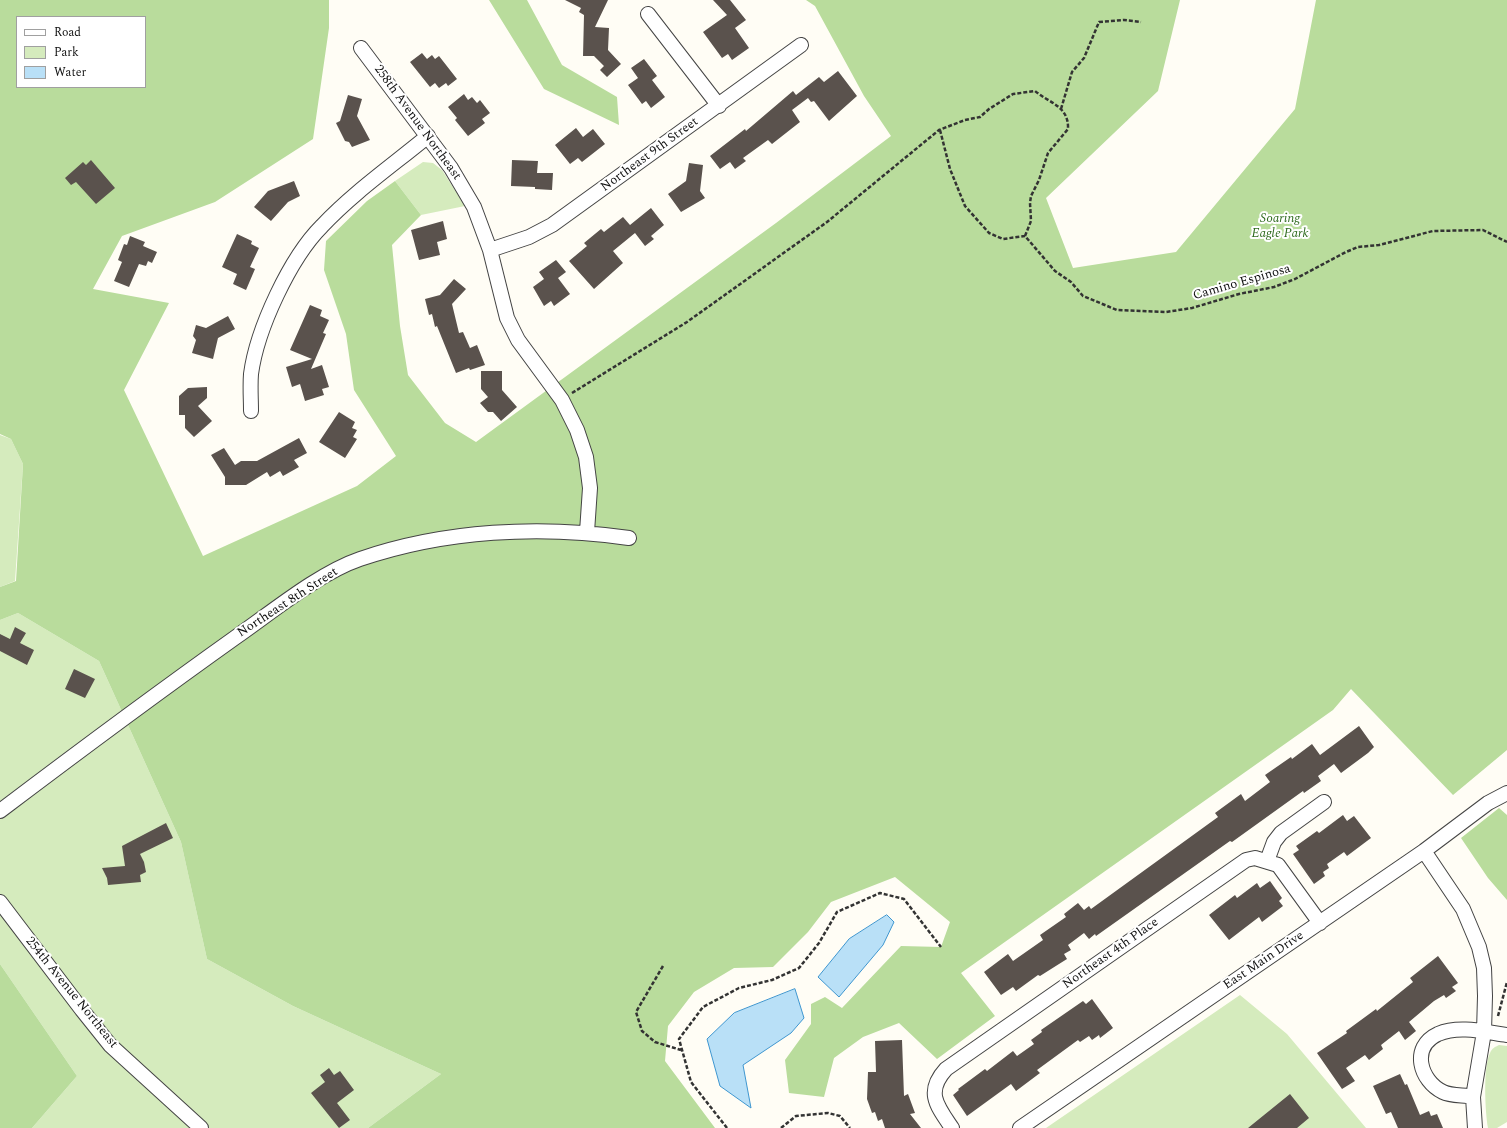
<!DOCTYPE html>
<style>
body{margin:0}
#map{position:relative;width:1507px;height:1128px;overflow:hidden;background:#fffdf5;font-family:Spectral,serif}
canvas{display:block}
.legend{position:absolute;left:16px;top:16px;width:130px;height:72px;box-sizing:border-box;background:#fff;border:1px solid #a0a0a0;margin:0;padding:5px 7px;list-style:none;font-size:12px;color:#111}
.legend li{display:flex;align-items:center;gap:8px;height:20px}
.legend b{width:20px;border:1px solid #a0a0a0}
</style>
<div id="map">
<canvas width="1507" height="1128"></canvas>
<ul class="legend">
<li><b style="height:5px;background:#fff"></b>Road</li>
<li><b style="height:11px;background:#d5ebbd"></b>Park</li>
<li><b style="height:11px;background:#b9e0f7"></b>Water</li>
</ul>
</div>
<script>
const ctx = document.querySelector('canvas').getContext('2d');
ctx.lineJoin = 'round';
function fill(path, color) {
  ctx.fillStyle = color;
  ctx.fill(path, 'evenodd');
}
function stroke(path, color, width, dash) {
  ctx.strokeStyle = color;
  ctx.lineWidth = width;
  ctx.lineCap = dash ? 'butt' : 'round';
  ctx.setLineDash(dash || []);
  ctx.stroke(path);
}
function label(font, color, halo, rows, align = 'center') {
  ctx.font = font + ' Spectral,serif';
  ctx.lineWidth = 4;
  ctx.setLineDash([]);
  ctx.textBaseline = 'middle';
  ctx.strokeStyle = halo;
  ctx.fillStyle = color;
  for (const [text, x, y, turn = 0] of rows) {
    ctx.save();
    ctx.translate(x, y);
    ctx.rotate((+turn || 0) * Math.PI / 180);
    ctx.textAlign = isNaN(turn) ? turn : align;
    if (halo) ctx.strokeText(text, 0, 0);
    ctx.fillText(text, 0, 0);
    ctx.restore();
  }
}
const green = new Path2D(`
 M423 162 433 163 442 170 465 206 421 215 395 181Z
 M0 435 11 439 23 464 15 581 0 587Z
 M18 613 99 661 181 842 207 959 293 1006 441 1074 368 1128H32L77 1076 0 964V620Z
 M1240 995 1287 1034 1366 1128H1046Z
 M1499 1045 1507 1046V1122L1497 1128H1488C1485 1111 1483 1067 1490 1053 1492 1048 1495 1047 1499 1045Z`);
const forest = new Path2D(`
 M0 0H329V28L313 139 215 202 122 236 93 289 169 303 124 390 203 556 357 486 396 456 354 390 346 334 324 270 326 241 367 201 395 181 421 215 392 245 400 326 408 375 445 423 476 442 776 223 891 136 864 96 815 6 806 0H1180L1158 91 1046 198 1073 268 1176 252 1295 109 1316 0H1507V750L1453 795 1351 689 1333 710 961 973 995 1016 937 1059 899 1023 863 1037 834 1058 824 1097 789 1093 785 1060 811 1024V1004L825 997 842 1008 901 946 941 947 950 922 895 877 831 902 808 932 773 967 734 968 694 992 668 1026 665 1061 715 1128H368L441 1074 293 1006 207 959 181 842 99 661 18 613 0 620V587L16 581 23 464 11 439 0 434ZM17 17H145V87H17Z
 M489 0H527L562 65 617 97 619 125 544 89Z
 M1499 808 1507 815V900L1488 878 1461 838Z
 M0 964 77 1076 32 1128H0Z`);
const water = new Path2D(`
 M887 915 894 922 883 945 839 997 818 977 849 939Z
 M795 989 804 1018 791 1033 743 1065 751 1108 720 1086 707 1039 734 1013Z`);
const building = new Path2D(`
 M565 0H608L595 27 609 28 608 50 621 64 607 77 600 70 604 66 594 56H583L584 15 579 12 581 8Z
 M713 0H730L746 20 735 28 749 48 732 60 728 54 722 58 703 32 727 15Z
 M422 53 427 59 432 55 435 59 439 56 457 79 448 86 446 83 439 88 435 83 430 87 410 62Z
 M644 59 657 76 652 80 665 97 651 108 646 101 642 104 628 85 638 78 631 68Z
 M838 71 857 96 829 121 814 101 811 102 808 98 792 110 800 122 772 144 768 140 743 158 746 161 735 169 730 162 720 169 710 156 745 129 746 131 793 91 796 95 819 77 824 82Z
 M464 94 468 100 472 97 477 103 480 100 490 113 482 119 485 123 468 136 455 120 457 118 448 107Z
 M348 95 362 99 357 116 370 140 352 147 349 142 345 141 336 123 340 121Z
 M576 128 583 137 593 129 605 144 582 162 578 158 570 164 555 145Z
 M91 160 115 188 96 204 76 182 71 185 65 178 83 162 86 165Z
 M512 160 538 161 537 173H553L552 190 535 189V187L511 186Z
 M689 163 703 165 700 191 705 198 681 212 668 194 686 181Z
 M294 181 300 196 288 202 271 221 254 207 268 191Z
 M651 208 664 225 651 236 654 239 645 246 635 233 613 251 623 263 594 289 569 261 587 246 584 243 601 229 604 232 623 217 630 225Z
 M443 221 447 239 437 242 440 255 419 260 411 230Z
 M237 234 252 241 251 244 259 248 250 267 255 269 246 290 233 284 237 274 222 267Z
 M130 236 145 242 143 246 157 252 152 263 148 261 146 266 139 264 129 287 114 281 122 262 118 260 124 244 127 245Z
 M556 260 566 272 558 278 570 294 554 306 551 301 544 306 533 287 544 279 539 272Z
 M454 279 466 289 452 304 459 333 463 332 470 348 477 345 485 365 470 370 469 368 456 373 437 326 435 327 432 314 429 315 425 299 440 295Z
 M310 305 322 310 320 316 329 320 323 333 326 334 311 369 322 365 329 387 322 389 324 395 305 401 300 384 292 387 286 367 312 359 290 350Z
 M228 316 235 329 218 338 213 359 192 353 196 340 193 336 196 325 206 328Z
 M481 371H502V390L517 407 501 421 493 412H488L480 403 488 397 481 389Z
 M207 387V398L198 406 212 421 194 437 185 428V415H179V396L188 388Z
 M339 412 355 422 352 428 357 430 353 437 357 439 345 458 319 442Z
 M299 438 307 453 294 460 299 467 283 476 280 471 270 477 267 472 246 485H225V477L211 455 224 448 235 465 241 461H257Z
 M15 627 26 633 20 643 34 650 27 665 0 651V634L10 639Z
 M74 669 95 679 85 698 65 689Z
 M1359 726 1374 747 1368 753 1341 773 1334 764 1318 776 1321 781 1304 793 1303 791 1232 842 1230 841 1096 936 1095 934 1089 939 1084 933 1068 945 1071 950 1064 954 1067 959 1059 964 1040 976 1038 975 1016 991 1013 987 1001 995 984 972 1008 954 1013 961 1043 940 1040 935 1066 917 1064 914 1078 903 1084 910 1089 906 1091 909 1218 817 1215 813 1241 794 1245 801 1270 782 1265 775 1291 757 1292 759 1312 744 1320 755Z
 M1343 815 1347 821 1354 816 1371 838 1347 856 1344 852 1327 864 1329 868 1323 872 1325 876 1314 884 1293 854 1299 850 1296 846 1317 831 1319 833Z
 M166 823 173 838 140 854 144 862 146 872 140 875 141 882 108 885 107 878 102 868 125 866 122 846Z
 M1270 881 1282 898 1279 901 1283 906 1262 922 1259 917 1229 940 1209 915 1235 895 1237 898 1257 883 1260 888Z
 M1438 956 1458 983 1452 987 1456 991 1446 998 1444 995 1434 1001 1409 1022 1416 1031 1405 1040 1399 1031 1381 1045 1383 1049 1369 1060 1365 1055 1346 1068 1355 1081 1342 1089 1317 1053 1347 1033 1346 1031 1376 1009 1377 1011 1413 982 1410 978Z
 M1092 999 1113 1028 1100 1038 1099 1035 1092 1040 1089 1036 1080 1042 1078 1040 1037 1070 1040 1073 1016 1091 1011 1084 967 1116 953 1095 959 1090 958 1089 985 1069 987 1071 1013 1051 1017 1056 1034 1044 1031 1040 1042 1032 1041 1030 1083 1001 1086 1004Z
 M902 1040 904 1096 908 1094 915 1113 910 1114 921 1128H885L882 1119 878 1121 875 1112 872 1113 867 1099 868 1072H876L875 1041Z
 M329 1068 334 1075 340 1071 354 1090 337 1103 350 1120 339 1128 311 1093 325 1082 320 1075Z
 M1400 1074 1405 1085 1407 1084 1420 1115 1429 1111 1431 1116 1437 1114 1443 1128H1398L1391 1112 1386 1114 1373 1086Z
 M1290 1094 1309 1118 1297 1128H1248Z`);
const path = new Path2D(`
 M1061 109 1072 72 1084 58 1099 22 1124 20 1141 22
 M940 130 950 169 965 206 989 233 1003 239 1025 236 1055 271 1071 282 1083 296 1117 310 1166 312 1192 308 1239 294 1274 287 1295 279 1346 252 1358 247 1379 245 1433 231 1483 230 1507 242
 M572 393 687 322 827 222 939 130 965 120 980 117 989 109 1013 94 1035 91C1049 103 1069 106 1068 129L1048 153 1039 180 1031 196 1030 203 1031 221 1025 236
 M663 966 636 1012 642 1031 655 1042 681 1050
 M1498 1016 1507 982
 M727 1128 691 1082 679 1039 703 1007 739 988 772 980 799 968 819 943 837 912 880 893 904 899 941 947
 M781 1128 796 1116 828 1113 840 1116 850 1128`);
const minor = new Path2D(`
 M648 14 719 106
 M361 48 451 168 474 207 490 250 507 318 518 340 562 400 577 430 586 457 590 488 587 532
 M490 250 529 237 552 225 801 45
 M251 411C251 399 250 386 251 374 257 329 290 258 322 226 354 192 393 165 428 136
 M0 811C78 752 156 694 236 637 272 612 319 573 360 559 445 530 540 525 629 538
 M1424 851 1463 909 1479 947 1484 968 1485 996 1484 1032 1473 1097 1475 1128
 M1267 861 1274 842 1281 833 1324 802
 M0 902 82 1010 110 1045 201 1128
 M1473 1097C1464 1095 1451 1096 1443 1092 1420 1081 1410 1047 1438 1034 1459 1025 1485 1032 1507 1035
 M952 1128C937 1106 925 1092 946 1069L1246 860 1255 858 1278 865 1320 923
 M1020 1128 1424 851 1488 803 1507 793`);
const streetNames = [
 ["258th Avenue Northeast",417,123,54],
 ["Northeast 9th Street",650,155,-36],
 ["Camino Espinosa",1242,283,-16],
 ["Northeast 8th Street",288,603,-33],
 ["Northeast 4th Place",1111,954,-35],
 ["East Main Drive",1264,961,-34],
 ["254th Avenue Northeast",71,993,51]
];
const parkNames = [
 ["Soaring",1280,219],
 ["Eagle Park",1280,234]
];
fill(green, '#d5ebbd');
fill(forest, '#b9dc9c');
fill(water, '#b9e0f7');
stroke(water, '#3f96cf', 1);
fill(building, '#5a524d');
stroke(minor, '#444', 16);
stroke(path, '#333', 2.5, [4, 2]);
stroke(minor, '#fff', 14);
label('13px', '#111', '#fff', streetNames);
label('italic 13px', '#2f6b1f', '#fff', parkNames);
</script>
